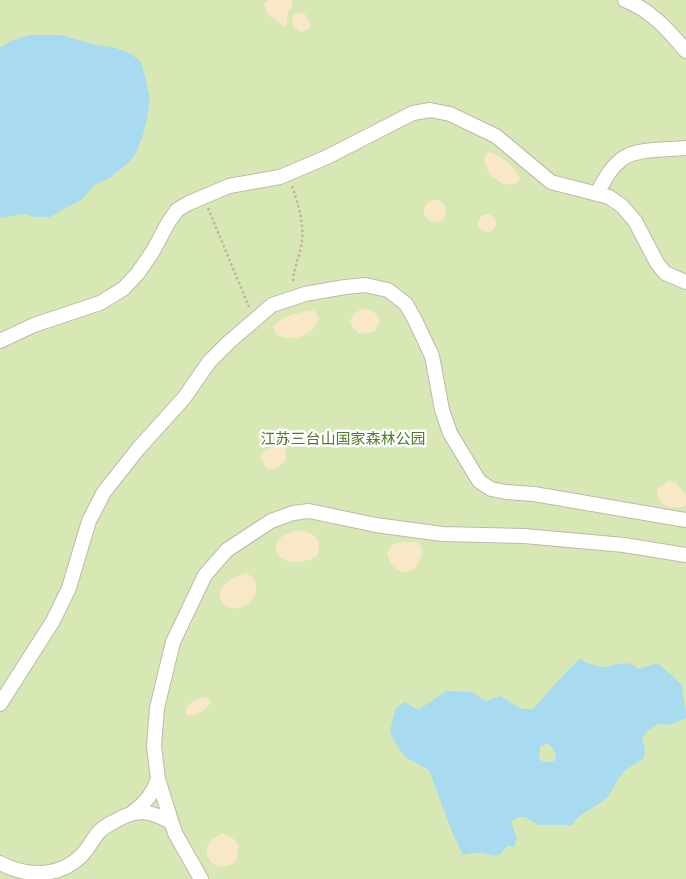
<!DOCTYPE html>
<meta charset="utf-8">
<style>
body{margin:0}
canvas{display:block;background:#f5f1eb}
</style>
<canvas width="686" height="879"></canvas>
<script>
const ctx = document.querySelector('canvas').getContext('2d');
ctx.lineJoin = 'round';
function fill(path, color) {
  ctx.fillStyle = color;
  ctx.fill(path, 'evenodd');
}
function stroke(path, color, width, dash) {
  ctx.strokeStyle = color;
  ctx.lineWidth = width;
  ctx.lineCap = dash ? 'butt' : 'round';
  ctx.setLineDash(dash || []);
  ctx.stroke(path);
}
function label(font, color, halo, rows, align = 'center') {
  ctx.font = font + ' Rubik,"Noto Sans SC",sans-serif';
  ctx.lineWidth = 5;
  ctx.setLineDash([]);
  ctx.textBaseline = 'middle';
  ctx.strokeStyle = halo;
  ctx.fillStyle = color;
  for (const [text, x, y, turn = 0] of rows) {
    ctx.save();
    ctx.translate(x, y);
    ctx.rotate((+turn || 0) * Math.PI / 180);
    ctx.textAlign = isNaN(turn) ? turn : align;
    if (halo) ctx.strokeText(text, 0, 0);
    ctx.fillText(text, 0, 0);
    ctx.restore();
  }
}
const green = new Path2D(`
 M0 0H686V879H0Z`);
const sand = new Path2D(`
 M268 0H292V7L288 11 287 24 284 26 267 14 264 4Z
 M300 13 305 14 311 24 310 28 301 32 293 27 292 21 294 14Z
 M489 152C500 154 516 168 520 178L517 183 504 185 489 174 484 160 485 155Z
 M424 211a11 11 0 1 1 22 0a11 11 0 1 1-22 0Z
 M478 223a9 9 0 1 1 18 0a9 9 0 1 1-18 0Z
 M361 309C371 309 377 312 380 322L375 331 360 334 353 328 350 322 353 315Z
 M312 310 316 312 319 319C317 323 316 326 313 329 304 339 276 344 273 327 283 315 297 313 312 310Z
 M274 447H281L286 450V459C276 471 266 475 261 456L266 450Z
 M668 481 675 482 686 495V505C673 512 656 505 657 489Z
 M296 530C313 532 324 538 317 556 283 576 255 542 296 530Z
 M401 542H417L422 547C422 576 393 582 387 553L392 545Z
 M247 573C273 590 238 620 224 604 210 590 235 575 247 573Z
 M208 697 211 701C207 711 197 716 186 715L187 706 199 698Z
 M222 833 234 839 239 846 236 861C218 876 200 857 209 843 212 838 218 836 222 833Z`);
const water = new Path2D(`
 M29 35H61L92 44 116 48 131 54 141 62 145 76 150 99 147 119 143 135 135 155 128 163 108 179 96 184 82 199 50 217H35L24 214 0 218V47L11 41Z
 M580 659C587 663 596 667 603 667 617 666 627 658 638 669L658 663 682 685C682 697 686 706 686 718L669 725 658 724 647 731 642 739 645 748 644 758C637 763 628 767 622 774 615 782 613 792 605 799 593 810 582 810 572 825H539L525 817H518L511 822 517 838 514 847 507 846C498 859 497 856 483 853 477 852 469 854 463 855L452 832 429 770 405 757 394 741 390 731 396 708 405 702 418 710 446 691 472 692 486 701 500 696 522 709H533L566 672ZM547 743C554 748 556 752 556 760 549 763 545 763 539 759L540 747Z`);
const path = new Path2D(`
 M292 186C298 204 304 222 302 241 300 256 293 268 293 283
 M208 208 249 307`);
const minor = new Path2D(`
 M625 0C652 11 667 29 686 51
 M597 193C604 181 610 168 622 159 636 148 668 150 686 148
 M0 341 34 325 100 303 123 289 138 273 153 251 168 223 177 210 189 203 229 186 280 177 327 157 413 113 430 110 450 114 496 136 551 182 609 197 622 206 635 221 657 263 665 273 686 282
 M0 704 53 621 69 588 89 521 104 492 138 449 184 398 209 362 229 342 272 305 305 294 345 287 365 285 388 290 406 304 415 320 432 356 442 410 450 433 479 481 491 489 506 492 534 494 686 520
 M133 812C145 803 153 794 158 779
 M0 863C27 877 59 878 82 855 88 849 92 840 98 833 103 827 110 824 117 820 138 808 150 811 171 822
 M201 879 175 833 158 779 154 746 157 708 173 642 205 575 227 550 271 521 293 513 309 511 376 525 442 534 524 536 624 545 686 555`);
const parkNames = [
 ["江苏三台山国家森林公园",343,440]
];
fill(green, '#d7e8b4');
fill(sand, '#f8e8c8');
fill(water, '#a8dbf0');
stroke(minor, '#c1b7ad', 16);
stroke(path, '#c2b29e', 2.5, [2.5, 2.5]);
stroke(minor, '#fff', 14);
label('15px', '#527b2b', '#fff', parkNames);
</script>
